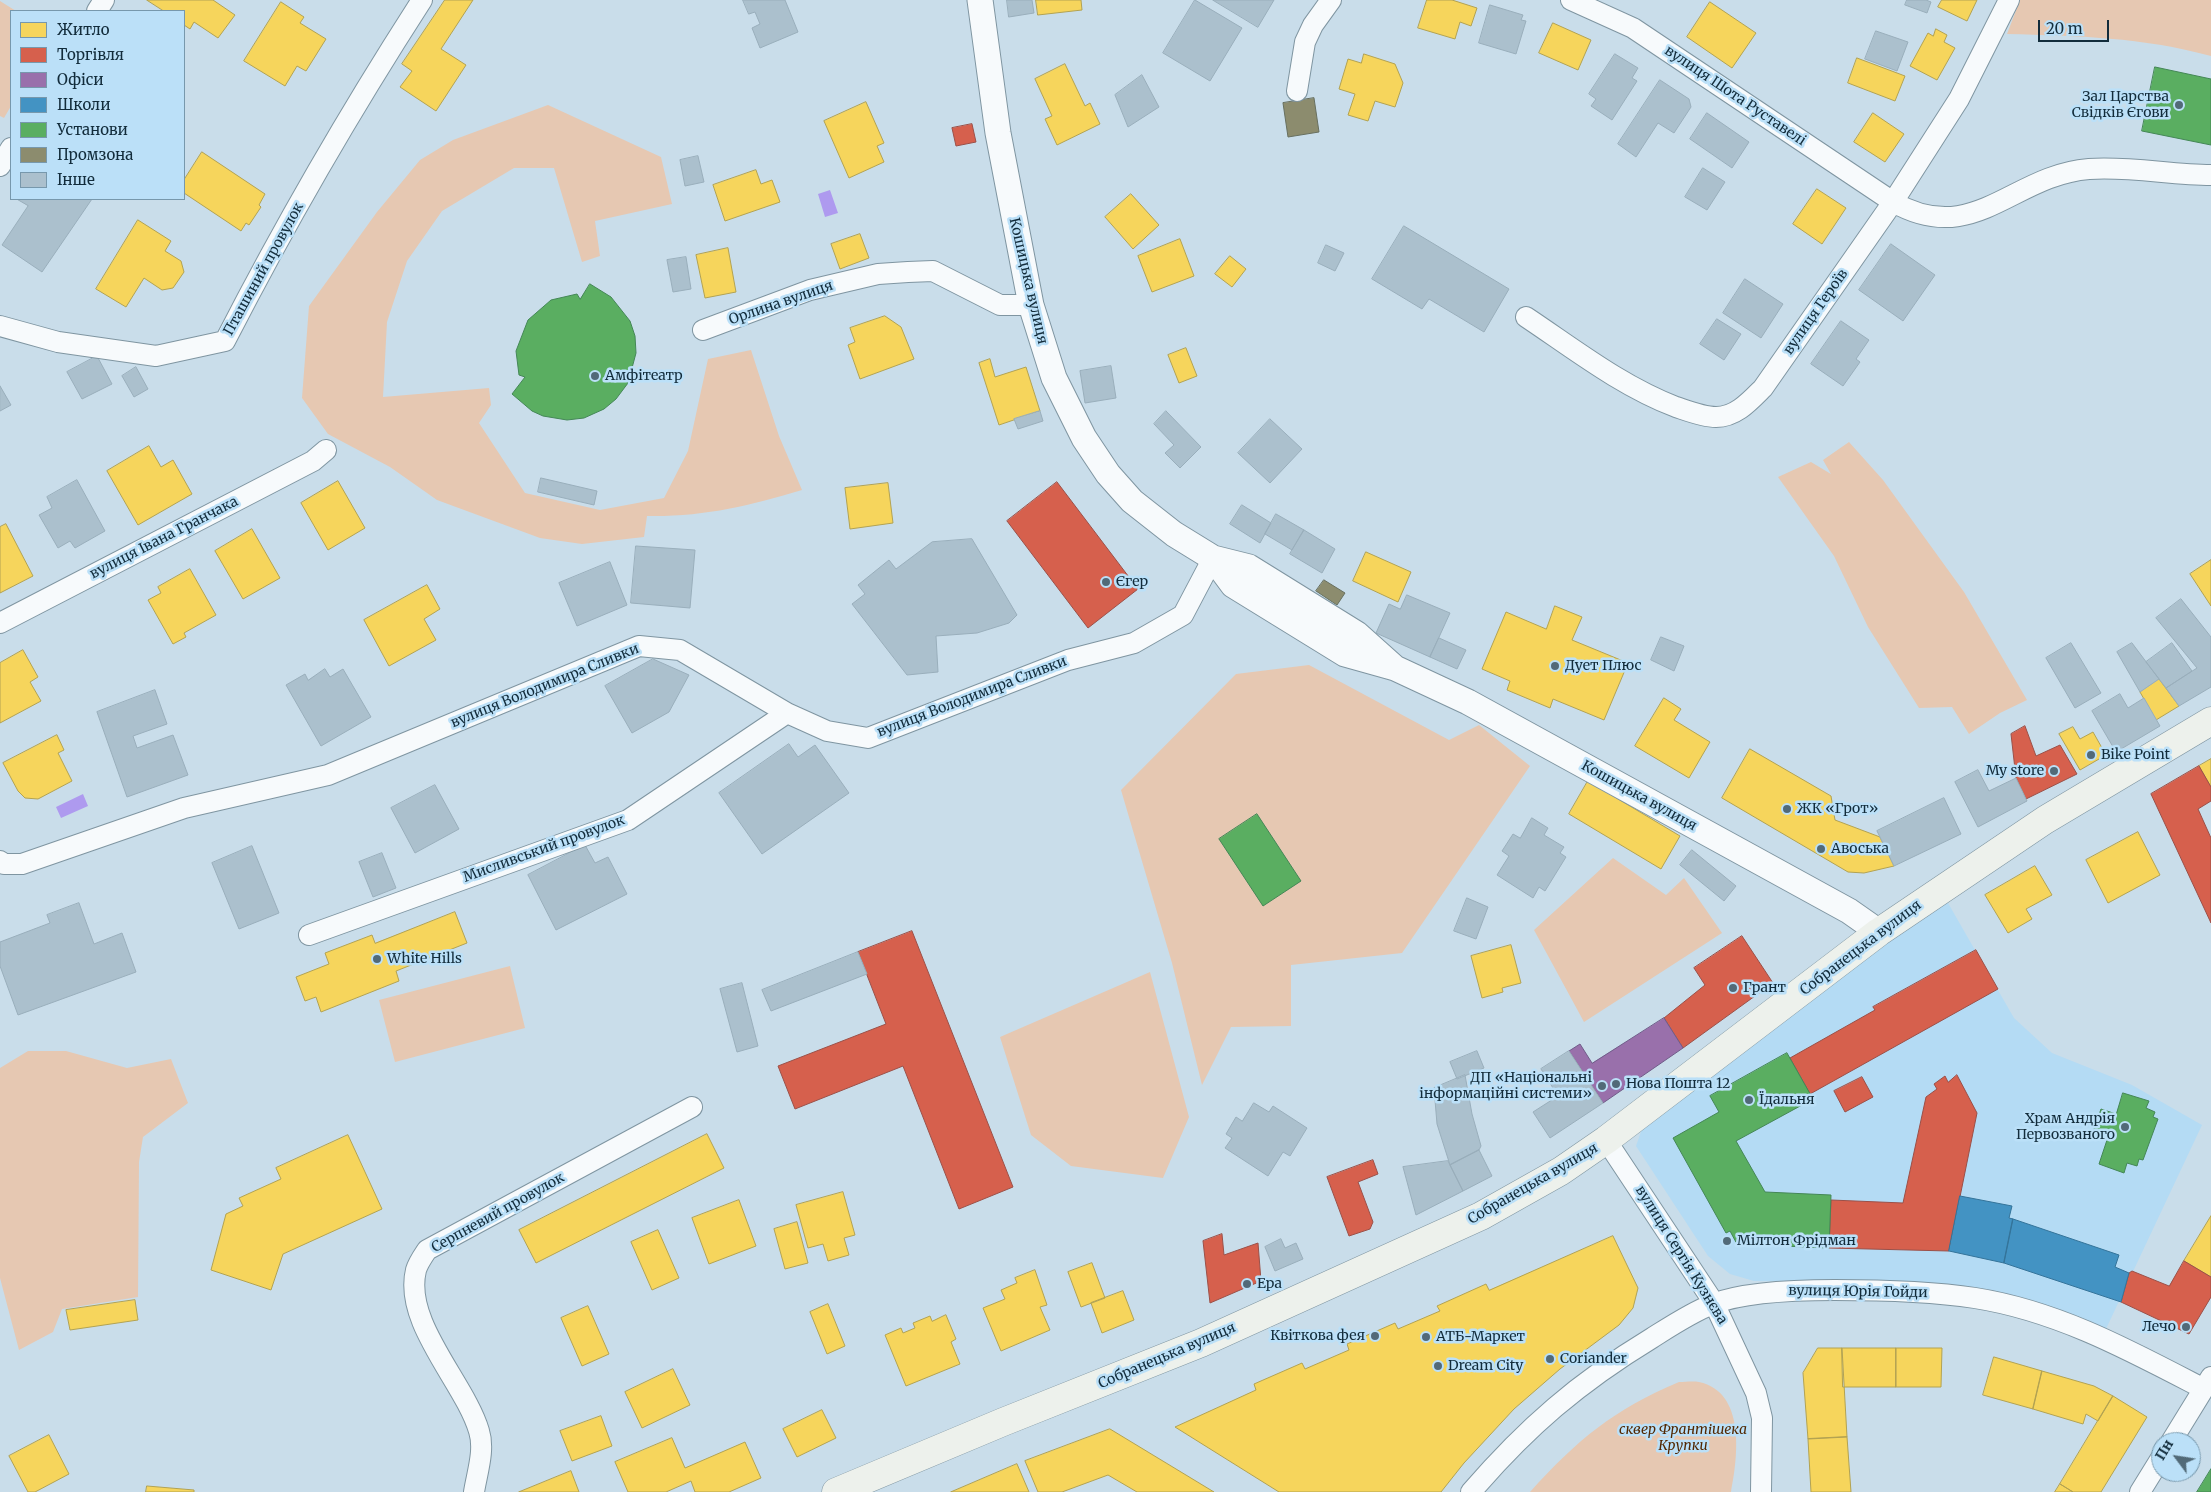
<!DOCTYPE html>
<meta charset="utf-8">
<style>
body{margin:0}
#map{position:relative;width:2211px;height:1492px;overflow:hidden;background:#c9ddea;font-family:Merriweather,serif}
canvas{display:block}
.legend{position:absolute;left:10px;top:10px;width:175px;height:190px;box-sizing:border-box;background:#bbe0f8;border:1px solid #7798ac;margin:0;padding:6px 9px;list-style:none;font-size:15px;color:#122c3b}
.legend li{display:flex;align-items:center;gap:10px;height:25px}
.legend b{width:25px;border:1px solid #7798ac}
.north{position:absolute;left:2151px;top:1432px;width:50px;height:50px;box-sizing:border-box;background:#bbe0f8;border:1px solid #7798ac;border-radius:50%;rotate:301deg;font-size:14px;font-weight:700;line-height:20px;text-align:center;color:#122c3b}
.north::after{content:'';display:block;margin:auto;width:18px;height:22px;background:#526a78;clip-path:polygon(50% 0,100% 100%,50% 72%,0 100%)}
.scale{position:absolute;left:2038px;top:20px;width:71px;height:22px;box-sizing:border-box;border:2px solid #122c3b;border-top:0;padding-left:6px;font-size:15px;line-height:18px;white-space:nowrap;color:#122c3b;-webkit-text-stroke:4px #bbe0f8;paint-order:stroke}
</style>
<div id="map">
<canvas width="2211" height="1492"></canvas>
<ul class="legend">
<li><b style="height:14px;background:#f6d55c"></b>Житло</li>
<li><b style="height:14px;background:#d6604d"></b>Торгівля</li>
<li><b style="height:14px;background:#9970ab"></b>Офіси</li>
<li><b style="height:14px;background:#4393c3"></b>Школи</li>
<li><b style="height:14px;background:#5aae61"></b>Установи</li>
<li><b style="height:14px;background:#8c8c6e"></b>Промзона</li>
<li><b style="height:14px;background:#abc0cd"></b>Інше</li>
</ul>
<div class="north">Пн</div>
<div class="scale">20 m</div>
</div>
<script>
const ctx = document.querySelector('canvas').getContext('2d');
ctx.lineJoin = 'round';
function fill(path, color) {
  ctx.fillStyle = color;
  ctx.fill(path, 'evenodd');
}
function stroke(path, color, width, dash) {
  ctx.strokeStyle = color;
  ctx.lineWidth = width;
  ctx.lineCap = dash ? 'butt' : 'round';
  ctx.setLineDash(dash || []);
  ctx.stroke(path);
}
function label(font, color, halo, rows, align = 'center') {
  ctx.font = font + ' Merriweather,serif';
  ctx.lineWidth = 5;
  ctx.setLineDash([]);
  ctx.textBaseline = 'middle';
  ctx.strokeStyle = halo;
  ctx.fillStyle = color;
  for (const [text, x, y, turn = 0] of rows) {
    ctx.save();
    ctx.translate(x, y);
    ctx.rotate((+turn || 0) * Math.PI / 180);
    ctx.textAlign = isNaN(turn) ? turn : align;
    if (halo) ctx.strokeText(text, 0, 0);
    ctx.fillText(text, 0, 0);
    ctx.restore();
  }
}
const built = new Path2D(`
 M1944 896 2014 1018 2052 1053 2132 1085 2202 1125 2105 1331 1994 1294 1939 1283 1754 1281 1730 1274 1708 1256 1636 1146 1643 1126Z`);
const green = new Path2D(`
 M2020 0H2211V56C2141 37 2079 36 2007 34Z
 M0 1 16 11H11V106L4 118 0 116Z
 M548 105 661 157 672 204 595 221 600 256 582 262 554 168H514L442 211 407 261 387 322 383 397 489 388 491 405 479 423 525 493 600 510 664 498 688 451 708 359 751 350 779 436 802 490C749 506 703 517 647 516L644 537 582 544 540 538 437 500 390 467 328 434 302 398 309 306 377 212 420 160 453 140Z
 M1849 442 1883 480 1964 592 2027 700 2000 713 1969 734 1952 707 1919 708 1868 627 1834 556 1778 477 1811 462 1831 474 1823 460Z
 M1309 665 1449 740 1479 725 1530 766 1402 953 1291 965V1026L1231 1027 1202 1085 1172 963 1121 790 1236 674Z
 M1613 858 1666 895 1684 878 1722 933 1584 1022 1534 930Z
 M510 966 525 1028 395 1062 379 1000Z
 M1150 972 1189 1117 1163 1178 1071 1166 1031 1135 1000 1037Z
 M28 1051H66L127 1068 171 1059 188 1103 143 1137 139 1162 138 1297 62 1309 53 1332 19 1350 0 1278V1068Z
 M1679 1382C1685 1382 1693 1381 1699 1382 1746 1392 1738 1457 1731 1492H1530C1578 1439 1613 1410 1679 1382Z`);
const water = new Path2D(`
 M830 190 838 213 825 217 818 194Z
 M83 794 88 806 61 818 56 807Z`);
const homes = new Path2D(`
 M147 0H213L235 15 218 38 194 22 190 29 184 25V11H164Z
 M445 0H473L441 49 466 65 436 111 400 87 412 71 402 64Z
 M1036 0H1081L1082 10 1038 15Z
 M1427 0H1452L1477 8 1471 26 1460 22 1455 39 1418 28Z
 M1942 0H1977L1967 21 1938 7Z
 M281 2 304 17 300 23 326 39 306 71 297 66 285 86 244 61Z
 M1710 2 1756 33 1732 68 1687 37Z
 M1553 23 1591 40 1578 70 1539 53Z
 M1936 29 1947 35 1944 42 1955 48 1937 80 1910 66 1928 33 1933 36Z
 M1364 54 1395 64 1403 83 1395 107 1375 101 1368 121 1348 115 1355 94 1339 89 1348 59 1361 63Z
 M1857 58 1905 76 1895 101 1848 83Z
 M1065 64 1085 106 1090 103 1100 124 1057 145 1045 119 1052 116 1035 79Z
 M866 102 884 143 877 146 884 162 849 178 824 121Z
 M1873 113 1904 134 1885 162 1854 142Z
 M202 152 265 194 259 205 261 207 249 225 246 223 241 231 184 193V180Z
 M756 170 761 184 772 180 780 202 725 221 713 185Z
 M1817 189 1846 208 1822 244 1793 224Z
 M1131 194 1159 225 1133 249 1105 217Z
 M138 220 171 241 165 251 181 261 184 272 173 288 162 290 144 278 126 307 96 289Z
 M860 234 869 258 840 269 831 244Z
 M1180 239 1194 276 1152 292 1138 256Z
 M728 248 736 292 705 298 696 255Z
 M1230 256 1246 269 1232 287 1215 274Z
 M885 316 901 327 914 359 860 379 848 345 855 342 850 328Z
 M1186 348 1197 376 1179 383 1168 355Z
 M990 359 995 377 1026 367 1040 411 999 425 979 363Z
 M149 446 161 467 173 460 192 494 138 525 107 471Z
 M338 481 365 528 328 550 301 503Z
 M888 483 893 523 850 529 845 488Z
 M6 524 33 576 0 593V527Z
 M252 529 280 578 243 599 215 551Z
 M1366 552 1411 572 1398 602 1353 581Z
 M2211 560V606L2190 574Z
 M190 569 216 615 184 633 186 637 173 644 148 600 161 593 158 587Z
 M427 585 440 609 424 619 436 640 389 666 364 620Z
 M1555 606 1582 617 1572 640 1628 663 1604 720 1553 699 1550 708 1507 690 1510 681 1482 669 1506 612 1546 629Z
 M23 650 38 677 30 682 41 701 0 723V663Z
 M2159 679 2179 706 2156 720 2140 692Z
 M1664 698 1681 709 1674 720 1710 742 1689 778 1635 746Z
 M2073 727 2080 739 2093 732 2106 755 2080 770 2059 734Z
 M57 735 64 750 58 753 72 781 38 799 25 798 18 791 3 763Z
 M1750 749 1831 796 1835 820 1880 837 1894 866 1864 873 1848 872 1722 798Z
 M2211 759V787L2199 766Z
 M1588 781 1680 836 1661 869 1569 814Z
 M2138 832 2160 875 2108 903 2086 860Z
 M2035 866 2052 895 2026 909 2032 919 2008 933 1985 895Z
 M455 912 467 943 396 971 399 981 321 1012 316 997 305 1001 296 977 329 964 325 953 372 935 375 943Z
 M1511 945 1521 983 1502 988 1503 992 1482 998 1471 956Z
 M707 1134 724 1168 536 1263 519 1230Z
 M348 1135 382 1209 283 1254 271 1290 211 1270 226 1214 243 1206 239 1198 281 1179 276 1168Z
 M843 1192 855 1235 844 1238 849 1255 828 1261 823 1244 808 1248 796 1205Z
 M739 1200 756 1246 709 1264 692 1218Z
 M2211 1216V1277L2184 1261Z
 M797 1222 808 1263 785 1269 774 1229Z
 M658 1230 679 1278 652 1290 631 1242Z
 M1613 1236 1638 1288 1633 1308 1619 1325 1560 1369 1514 1409 1464 1463 1441 1492H1279L1175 1427 1256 1390 1254 1384 1302 1363 1305 1369 1349 1350 1347 1344 1395 1323 1398 1329 1440 1311 1437 1306 1486 1284 1489 1290Z
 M1092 1263 1105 1298 1081 1307 1068 1272Z
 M1035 1270 1047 1305 1040 1307 1050 1330 1001 1351 983 1308 1005 1299 1001 1290 1017 1283 1015 1278Z
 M1123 1291 1134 1320 1102 1333 1091 1303Z
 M135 1300 138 1320 70 1330 66 1310Z
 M828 1304 845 1346 827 1354 810 1312Z
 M588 1306 609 1354 582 1366 561 1318Z
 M946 1315 956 1339 951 1342 960 1364 906 1386 885 1335 901 1328 903 1333 915 1328 913 1323 930 1316 932 1321Z
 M1818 1348H1842L1847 1437 1808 1439 1803 1373Z
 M1842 1348H1896V1387H1843Z
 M1896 1348H1942L1941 1387H1896Z
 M1994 1357 2042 1371 2033 1409 1983 1395Z
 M673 1369 690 1405 642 1428 625 1392Z
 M2042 1371 2094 1386 2113 1396 2098 1421 2086 1414 2083 1424 2033 1409Z
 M2113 1396 2147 1417 2101 1492H2073L2060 1484Z
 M822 1410 836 1438 797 1457 783 1429Z
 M601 1416 612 1446 572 1461 560 1431Z
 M1110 1429 1214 1492H1137L1108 1475 1062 1492H1038L1025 1461Z
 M49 1435 69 1474 35 1492H28L9 1456Z
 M1847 1437 1851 1492H1811L1808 1439Z
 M672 1438 685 1468 745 1442 761 1478 729 1492H695L691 1481 666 1492H628L615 1462Z
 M1017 1464 1029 1492H951Z
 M571 1471 579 1492H519Z
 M2060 1484 2073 1492H2055Z
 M147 1486 194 1490V1492H146Z`);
const shops = new Path2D(`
 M972 124 976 142 956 146 952 128Z
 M1057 482 1138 589 1088 628 1007 521Z
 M2025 726 2036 756 2060 745 2077 774 2026 799 2016 778 2011 734Z
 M2199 766 2211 787V801L2198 809 2211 838V923L2151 794Z
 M912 931 1013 1187 959 1209 903 1066 795 1109 778 1066 886 1024 858 952Z
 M1742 936 1773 983 1683 1048 1664 1018 1705 985 1694 968Z
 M1976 950 1998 989 1810 1094 1790 1058 1875 1010 1873 1007Z
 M1957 1075 1977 1113 1949 1251 1829 1248 1831 1200 1903 1203 1926 1097 1937 1089 1934 1084 1945 1076 1948 1082Z
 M1862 1077 1873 1097 1845 1112 1834 1091Z
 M1373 1160 1378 1174 1358 1182 1373 1222 1370 1229 1349 1236 1327 1177Z
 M1222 1234 1224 1255 1258 1243 1261 1281 1210 1303 1203 1241Z
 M2184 1261 2211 1277V1297L2189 1334 2121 1302 2129 1273 2132 1271 2169 1286Z`);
const offices = new Path2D(`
 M1664 1018 1683 1048 1603 1103 1569 1051 1580 1044 1592 1063Z`);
const schools = new Path2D(`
 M1960 1196 2012 1206 2009 1218 2013 1219 2004 1263 1949 1251Z
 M2013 1219 2119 1255 2115 1267 2129 1273 2121 1302 2004 1263Z`);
const public = new Path2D(`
 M2155 67 2211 79V145L2142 131Z
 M590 284 611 297 630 321 635 336 636 353 628 383 616 399 604 409 584 418 567 420 543 416 532 411 512 394 525 377 519 375 516 351 528 320 551 300 577 294 580 299Z
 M1257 814 1301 881 1263 906 1219 839Z
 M1787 1053 1813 1099 1736 1141 1765 1192 1831 1195 1829 1248 1737 1244 1730 1231 1726 1233 1673 1138 1719 1112 1710 1096Z
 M2123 1093 2149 1101 2146 1108 2155 1112 2153 1117 2158 1119 2143 1160 2139 1159 2137 1166 2127 1163 2124 1173 2099 1164 2107 1140 2092 1135 2101 1109 2116 1114Z
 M2211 1469V1492H2197Z`);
const industry = new Path2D(`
 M1314 98 1319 132 1288 137 1283 103Z
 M1324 580 1345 593 1337 605 1316 591Z`);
const building = new Path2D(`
 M743 0H785L798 32 760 48 752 28 760 24 755 12 749 14Z
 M1007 0H1032L1034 13 1009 17Z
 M1195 0 1242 28 1210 81 1163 53Z
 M1213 0H1274L1258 27Z
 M1907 0H1926L1931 2 1927 13 1905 5Z
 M1490 5 1523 15 1521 20 1526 21 1516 54 1479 43Z
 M1876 31 1908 42 1897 71 1865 59Z
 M1615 54 1638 68 1632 78 1637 81 1612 120 1591 106 1596 99 1589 94Z
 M1142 75 1159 107 1128 127 1115 95Z
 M1660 80 1689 99 1691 107 1674 133 1658 123 1636 157 1618 144Z
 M1707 113 1749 142 1732 168 1690 139Z
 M698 156 704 182 685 186 680 160Z
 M1703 168 1725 182 1707 210 1685 197Z
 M17 199H92L42 272 2 245 28 206Z
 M1404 226 1509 289 1484 332 1429 299 1422 309 1372 279Z
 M1891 244 1935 275 1903 321 1859 290Z
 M1326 245 1344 253 1335 271 1318 263Z
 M686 257 691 289 673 292 667 260Z
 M1745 279 1783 304 1761 338 1723 313Z
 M1717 319 1741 334 1724 360 1700 344Z
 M1841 321 1869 340 1856 359 1860 362 1843 386 1811 364Z
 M97 356 112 384 82 399 67 372Z
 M1111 366 1116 398 1085 403 1080 371Z
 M136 367 148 389 134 397 122 376Z
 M0 386 11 405 0 411Z
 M1040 411 1043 421 1018 429 1014 419Z
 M1166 411 1201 447 1180 468 1165 453 1174 445 1154 424Z
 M1270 419 1302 449 1270 483 1238 453Z
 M541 478 597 491 594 505 538 492Z
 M77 480 105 531 75 548 70 541 58 548 39 515 52 508 47 497Z
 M1242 505 1271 523 1260 543 1230 524Z
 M1276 514 1304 530 1292 550 1265 534Z
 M1304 530 1335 549 1322 573 1290 554Z
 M972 539 1017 615 1009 623 977 633 936 636 938 672 907 675 852 604 865 594 858 585 889 560 896 569 932 542Z
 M636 546 695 550 690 608 631 603Z
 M610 562 627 605 577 626 559 583Z
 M1407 595 1450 613 1430 657 1376 633 1389 604 1400 609Z
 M2181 599 2211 637V687L2179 706 2166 688 2197 668 2156 618Z
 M1661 637 1684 646 1674 671 1651 660Z
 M1439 638 1466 650 1457 669 1430 657Z
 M2071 643 2101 693 2075 708 2046 658Z
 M2132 643 2159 679 2140 692 2117 652Z
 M2172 643 2192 671 2166 688 2146 662Z
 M653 659 689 675 669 712 632 733 605 686Z
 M325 669 330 677 343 669 371 717 321 746 286 685 305 674 308 680Z
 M155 690 167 724 133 736 137 748 173 735 188 775 127 797 97 712Z
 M2120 694 2128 708 2144 698 2160 726 2116 752 2092 711Z
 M789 744 798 757 815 745 849 793 762 854 719 793Z
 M1978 770 1989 791 2016 778 2027 801 1978 827 1955 782Z
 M435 785 459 829 415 853 391 808Z
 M1944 798 1961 834 1894 866 1877 831Z
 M1532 818 1548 828 1544 835 1564 847 1560 853 1566 857 1545 891 1539 887 1533 898 1497 875 1509 856 1502 851 1513 834 1520 838Z
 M585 845 595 863 608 857 627 894 556 930 528 875Z
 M252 846 279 913 239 929 212 863Z
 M1692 850 1736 886 1724 901 1680 865Z
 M382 853 396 888 373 897 359 862Z
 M1467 898 1488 907 1476 939 1454 931Z
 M79 903 94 944 122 933 136 972 18 1015 0 966V942L50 923 47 915Z
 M858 952 867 974 771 1011 762 990Z
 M742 983 758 1046 737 1052 720 989Z
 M1477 1051 1484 1068 1457 1079 1450 1062Z
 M1569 1051 1603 1103 1550 1138 1533 1112 1558 1096 1541 1069Z
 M1465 1075 1472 1114 1481 1146 1479 1150 1450 1165 1437 1124 1434 1088Z
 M1254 1103 1269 1112 1273 1106 1307 1128 1290 1156 1283 1152 1268 1176 1225 1148 1232 1138 1226 1134 1236 1117 1242 1121Z
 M1479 1150 1492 1176 1463 1191 1450 1165Z
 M1448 1161 1463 1191 1416 1215 1403 1167Z
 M1281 1239 1285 1248 1296 1243 1303 1259 1275 1271 1265 1247Z`);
const minor = new Path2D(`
 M1571 0 1633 28 1893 202C1974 248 2012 175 2089 169 2130 166 2171 175 2211 175
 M97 11 104 0
 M1297 91 1305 42 1313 25 1331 0
 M0 166 11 148
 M1526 317C1574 349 1621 386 1676 407 1688 411 1703 417 1716 417 1736 417 1750 401 1763 388L1893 202 1959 99 2009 0
 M0 326 58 342 156 356 225 341C285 224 351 110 422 0
 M703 330 810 290 878 274 908 272 933 271 1000 305H1031
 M0 623 313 461 326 450
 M0 861 4 864H22L184 808 328 775 639 646 680 650 787 713 827 731 868 738 1068 660 1134 643 1183 615 1213 558
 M309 935 628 820 787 713
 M1606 1140 1714 1303 1756 1393 1762 1418 1761 1492
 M2171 1442 2211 1377
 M474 1492C477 1473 485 1450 479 1431 465 1383 403 1323 416 1270 418 1263 423 1256 427 1250L692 1107
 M1471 1492C1527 1427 1578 1383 1652 1338 1671 1326 1692 1312 1713 1304 1746 1291 1800 1290 1835 1290 1882 1290 1929 1291 1975 1298 2058 1311 2131 1351 2204 1389
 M2140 1492 2161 1458`);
const tertiary = new Path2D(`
 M980 0 998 133 1031 305 1054 378 1084 438 1108 474 1132 501 1174 534 1213 558 1249 567 1357 634 1395 668
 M1213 558 1233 585 1345 654 1395 668 1468 702 1849 911 1879 932`);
const secondary = new Path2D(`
 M836 1492 1003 1422 1201 1343 1481 1216 1561 1171 1606 1140 1879 932 2045 820 2211 721`);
const markers = [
 [2179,105,5,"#526a78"],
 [595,376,5,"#526a78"],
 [1106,582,5,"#526a78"],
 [1555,666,5,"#526a78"],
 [2091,755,5,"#526a78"],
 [2054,771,5,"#526a78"],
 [1787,809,5,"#526a78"],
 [1821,849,5,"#526a78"],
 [377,959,5,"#526a78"],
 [1733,988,5,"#526a78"],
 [1616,1084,5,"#526a78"],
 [1602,1086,5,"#526a78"],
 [1749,1100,5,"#526a78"],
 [2125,1127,5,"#526a78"],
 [1727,1241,5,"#526a78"],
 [1247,1284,5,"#526a78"],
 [2186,1327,5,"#526a78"],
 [1375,1336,5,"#526a78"],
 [1426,1337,5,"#526a78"],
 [1550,1359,5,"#526a78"],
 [1438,1366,5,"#526a78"]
];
const streetNames = [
 ["вулиця Шота Руставелі",1735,96,34],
 ["Пташиний провулок",264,269,-61],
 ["Кошицька вулиця",1028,281,77],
 ["Орлина вулиця",781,303,-19],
 ["вулиця Героїв",1816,312,-55],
 ["вулиця Івана Гранчака",164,538,-27],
 ["вулиця Володимира Сливки",545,686,-22],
 ["вулиця Володимира Сливки",972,697,-21],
 ["Кошицька вулиця",1639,796,29],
 ["Мисливський провулок",544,849,-20],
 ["Собранецька вулиця",1861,948,-37],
 ["Собранецька вулиця",1533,1184,-30],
 ["Серпневий провулок",498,1213,-29],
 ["вулиця Сергія Кузнєва",1681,1255,58],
 ["вулиця Юрія Гойди",1858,1292,1],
 ["Собранецька вулиця",1167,1356,-23]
];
const poiNames = [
 ["Зал Царства",2169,97,"right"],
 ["Свідків Єгови",2169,113,"right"],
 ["Амфітеатр",605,376],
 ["Єгер",1116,582],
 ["Дует Плюс",1565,666],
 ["Bike Point",2101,755],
 ["My store",2044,771,"right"],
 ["ЖК «Грот»",1797,809],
 ["Авоська",1831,849],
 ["White Hills",387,959],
 ["Грант",1743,988],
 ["ДП «Національні",1592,1078,"right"],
 ["інформаційні системи»",1592,1094,"right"],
 ["Нова Пошта 12",1626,1084],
 ["Їдальня",1759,1100],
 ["Храм Андрія",2115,1119,"right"],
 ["Первозваного",2115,1135,"right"],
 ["Мілтон Фрідман",1737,1241],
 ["Ера",1257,1284],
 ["Лечо",2176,1327,"right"],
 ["Квіткова фея",1365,1336,"right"],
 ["АТБ-Маркет",1436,1337],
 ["Coriander",1560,1359],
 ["Dream City",1448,1366]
];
const parkNames = [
 ["сквер Франтішека",1683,1430],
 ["Крупки",1683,1446]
];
fill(built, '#b4dbf4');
fill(green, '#e6c8b2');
fill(water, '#ae9aef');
fill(homes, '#f6d55c');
stroke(homes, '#b2a252', 1);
fill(shops, '#d6604d');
stroke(shops, '#9b5048', 1);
fill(offices, '#9970ab');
stroke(offices, '#705c89', 1);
fill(schools, '#4393c3');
stroke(schools, '#34749a', 1);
fill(public, '#5aae61');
stroke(public, '#448756', 1);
fill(industry, '#8c8c6e');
stroke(industry, '#676f5f', 1);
fill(building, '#abc0cd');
stroke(building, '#99aebb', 1);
stroke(minor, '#7f95a1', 22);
stroke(tertiary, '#7f95a1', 27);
stroke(secondary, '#7f95a1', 29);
stroke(minor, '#f7fafc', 20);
stroke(tertiary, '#f7fafc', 25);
stroke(secondary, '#edf1ec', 28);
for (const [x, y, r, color] of markers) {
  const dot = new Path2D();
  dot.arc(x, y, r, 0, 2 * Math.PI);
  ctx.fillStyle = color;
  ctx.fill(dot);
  stroke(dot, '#bbe0f8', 2);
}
label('14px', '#122c3b', '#bbe0f8', streetNames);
label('14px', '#122c3b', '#bbe0f8', poiNames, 'left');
label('italic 14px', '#522701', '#bbe0f8', parkNames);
</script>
